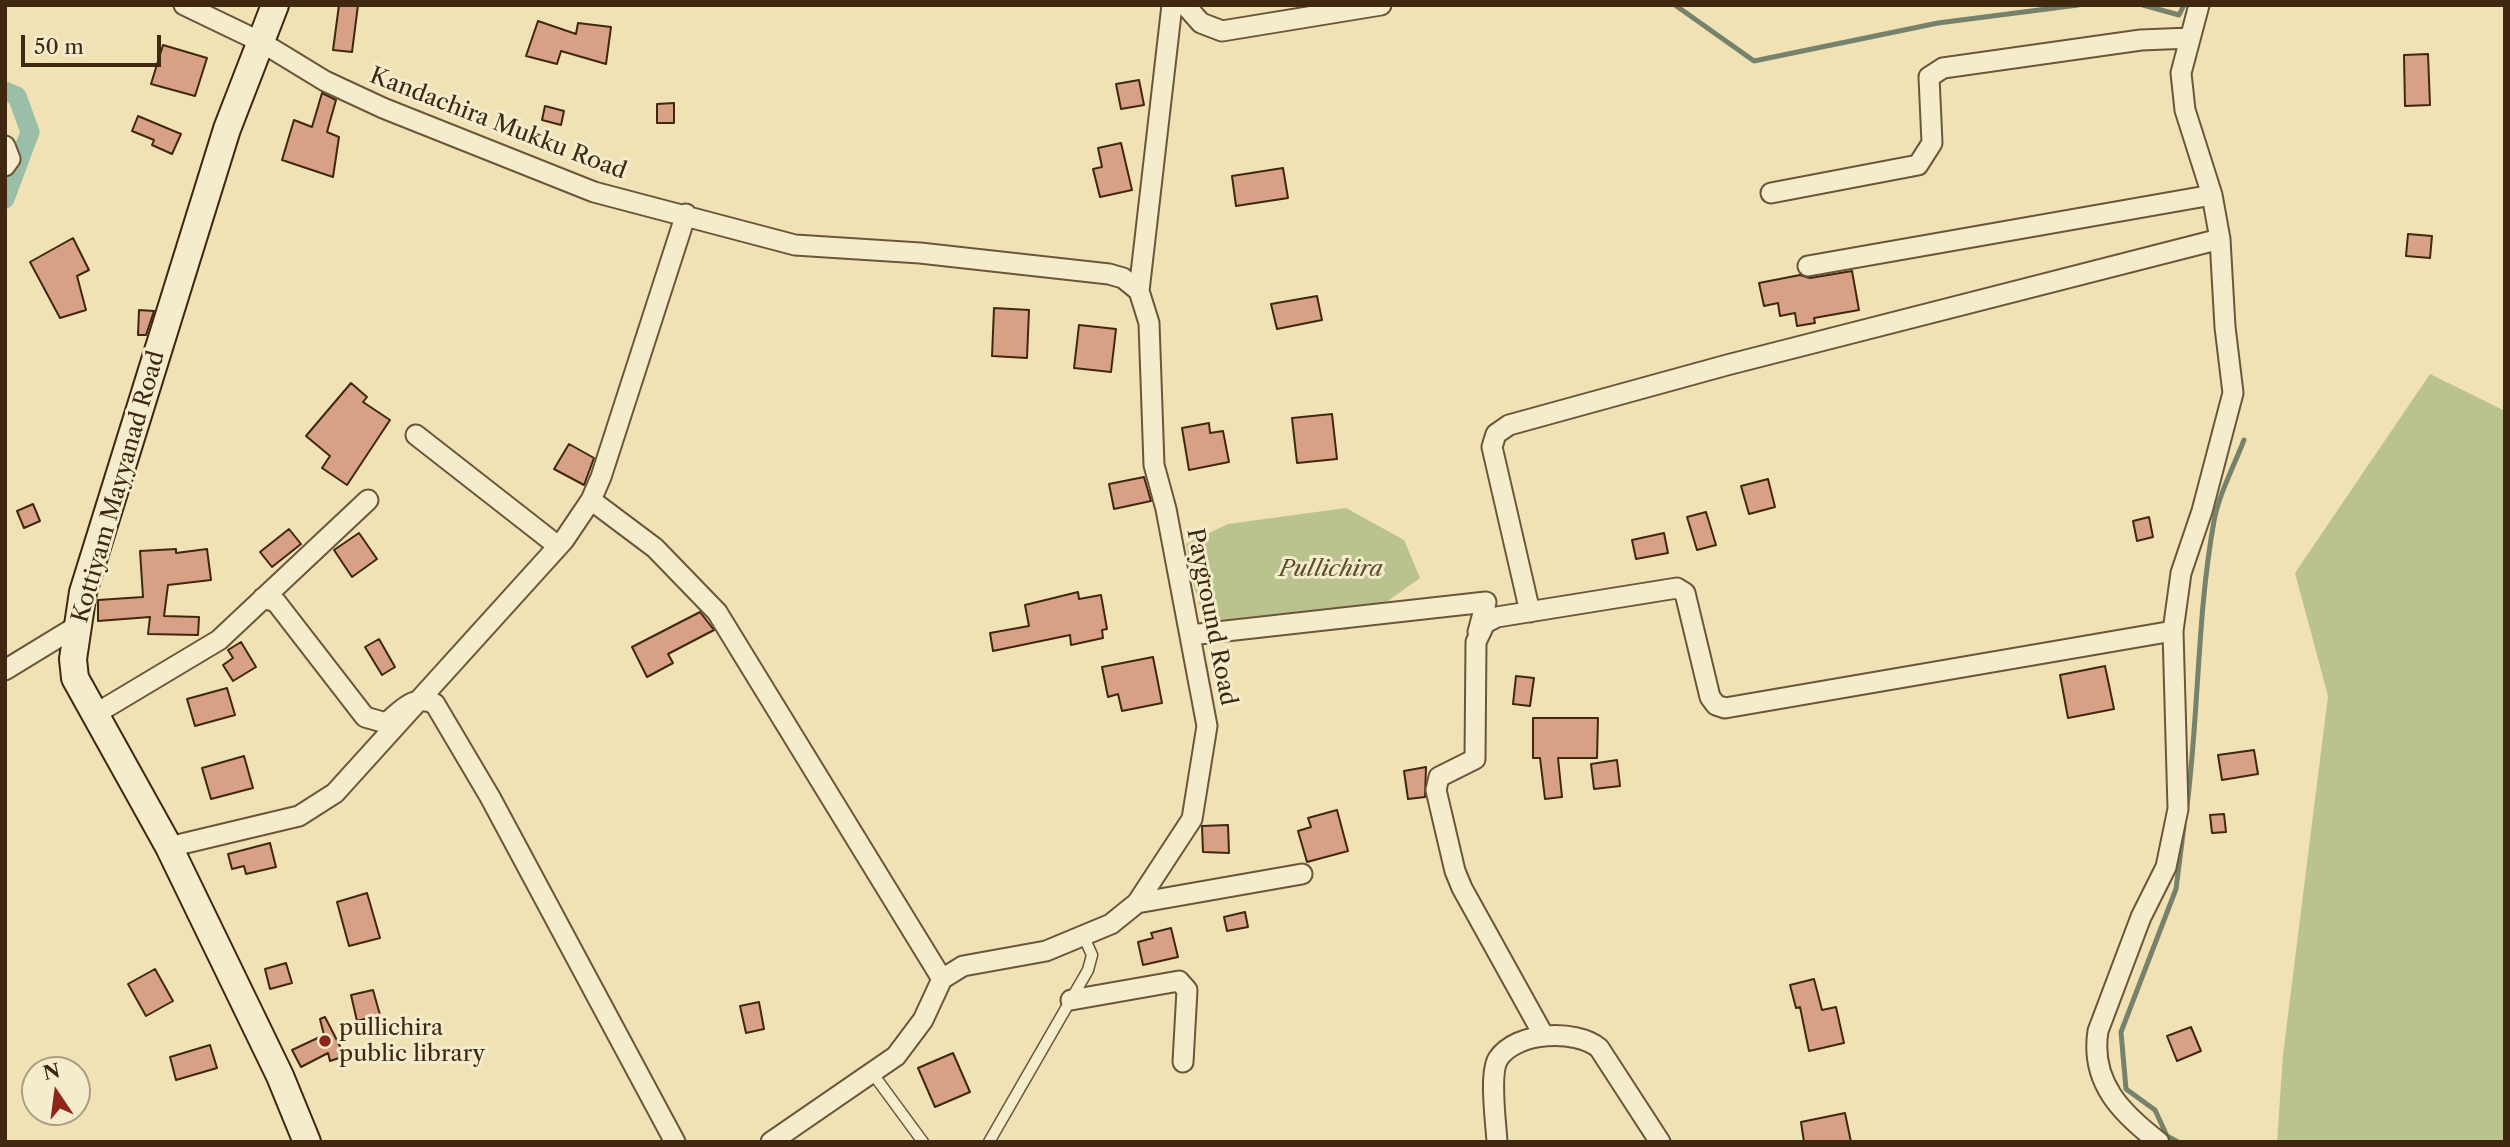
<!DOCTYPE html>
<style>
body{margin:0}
#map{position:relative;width:2510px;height:1147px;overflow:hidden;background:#f0e2b4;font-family:"Libre Caslon Text",serif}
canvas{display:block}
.frame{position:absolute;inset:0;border:7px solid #3f2710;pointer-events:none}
.north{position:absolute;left:21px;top:1056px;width:70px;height:70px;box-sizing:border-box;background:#f5ecce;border:2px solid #ac9d82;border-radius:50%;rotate:347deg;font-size:19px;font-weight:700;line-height:28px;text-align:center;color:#3f2710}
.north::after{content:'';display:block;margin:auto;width:24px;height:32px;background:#8f2418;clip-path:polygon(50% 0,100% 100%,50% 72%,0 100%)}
.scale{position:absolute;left:21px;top:35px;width:140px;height:32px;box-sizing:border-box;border:4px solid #3f2710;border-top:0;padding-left:9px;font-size:21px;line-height:24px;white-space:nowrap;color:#3f2710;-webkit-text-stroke:5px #f5ecce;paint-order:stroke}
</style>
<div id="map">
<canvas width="2510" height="1147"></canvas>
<div class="frame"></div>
<div class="north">N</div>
<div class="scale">50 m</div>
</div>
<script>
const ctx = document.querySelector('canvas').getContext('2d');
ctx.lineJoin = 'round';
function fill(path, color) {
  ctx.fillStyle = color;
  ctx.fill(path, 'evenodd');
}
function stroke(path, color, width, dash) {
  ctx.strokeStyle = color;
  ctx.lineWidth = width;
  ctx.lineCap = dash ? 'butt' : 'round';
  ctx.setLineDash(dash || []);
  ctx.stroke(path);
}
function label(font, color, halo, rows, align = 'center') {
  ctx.font = font + ' "Libre Caslon Text",serif';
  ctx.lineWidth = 6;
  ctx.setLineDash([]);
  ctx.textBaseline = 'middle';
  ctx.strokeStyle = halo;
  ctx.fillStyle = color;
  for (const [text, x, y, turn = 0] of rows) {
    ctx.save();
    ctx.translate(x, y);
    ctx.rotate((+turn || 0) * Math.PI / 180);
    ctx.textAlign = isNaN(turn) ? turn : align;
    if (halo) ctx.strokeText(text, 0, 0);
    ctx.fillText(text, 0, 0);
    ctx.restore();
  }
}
const green = new Path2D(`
 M2430 374 2505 411V1142H2277L2283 1055 2328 696 2295 573Z
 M1346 508 1404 540 1420 578 1347 630 1311 624 1206 626 1194 586 1186 544 1228 524Z`);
const stream = new Path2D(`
 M1675 5 1754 61 1938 23 2078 5
 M2143 5 2179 15 2184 5
 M2187 806C2199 711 2197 615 2214 521 2219 494 2234 466 2244 440
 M2178 1142 2167 1136 2155 1110 2126 1089 2121 1032 2176 889 2184 826`);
const canal = new Path2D(`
 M5 91 17 96 30 132 5 199`);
const building = new Path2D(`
 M339 5H358L352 52 333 50Z
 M538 21 576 34 578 23 611 27 606 64 561 51 557 64 526 56Z
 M163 45 207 58 195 96 151 84Z
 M2428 54 2430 105 2405 106 2404 55Z
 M1139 80 1144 105 1121 109 1116 84Z
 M322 93 336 100 327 132 339 137 333 177 282 160 294 120 312 127Z
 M674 103V123H657V104Z
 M545 106 564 111 561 125 542 120Z
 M138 116 181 134 172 154 152 145 154 140 132 131Z
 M1121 143 1132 190 1100 197 1093 169 1102 167 1098 148Z
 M1283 168 1288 198 1236 206 1232 176Z
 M2408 234 2432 236 2430 258 2406 256Z
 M73 238 89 270 77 276 86 310 60 318 30 262Z
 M1852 271 1859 310 1814 318 1815 323 1797 326 1795 313 1780 316 1778 303 1764 306 1759 283 1800 275 1810 278Z
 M1317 296 1322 320 1277 329 1271 304Z
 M994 308 1029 310 1027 358 992 356Z
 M139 310 154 311 146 335H138Z
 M1079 325 1116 329 1111 372 1074 368Z
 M351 383 367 397 363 402 390 420 347 485 322 468 330 456 306 436Z
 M1332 414 1337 459 1297 463 1292 418Z
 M1209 423 1210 433 1223 431 1229 462 1189 470 1182 428Z
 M569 444 594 458 584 485 554 469Z
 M1144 477 1151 501 1114 509 1109 484Z
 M1768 479 1775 507 1749 514 1741 486Z
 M33 504 40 521 24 528 17 511Z
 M1706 512 1716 545 1697 550 1687 517Z
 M2149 517 2153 537 2137 541 2133 521Z
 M289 529 301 544 272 567 260 552Z
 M359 533 377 559 352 577 334 550Z
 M1664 533 1668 553 1636 559 1632 540Z
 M176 549V553L207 549 211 580 168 585 164 616 199 617 198 635 148 634 150 617 98 621V600L143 597 140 551Z
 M1078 592 1079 599 1101 595 1107 629 1102 630 1103 638 1071 645 1070 635 993 651 990 633 1029 626 1025 605Z
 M700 612 714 630 668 654 673 663 647 677 632 647Z
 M379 639 395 667 382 675 365 647Z
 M241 642 256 667 233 681 223 665 233 658 228 650Z
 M1153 657 1162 703 1122 711 1118 694 1108 697 1102 667Z
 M2105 666 2114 709 2068 718 2060 675Z
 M1516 676 1534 678 1530 706 1513 704Z
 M227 688 235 715 195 726 187 699Z
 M1533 718H1598L1597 758H1558L1562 797 1545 799 1540 758H1533Z
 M2254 750 2258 774 2222 780 2218 755Z
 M244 756 253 788 211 799 202 768Z
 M1617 760 1620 786 1594 789 1591 764Z
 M1426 767 1425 797 1408 799 1404 771Z
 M1337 810 1348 851 1307 862 1298 831 1311 827 1308 818Z
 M2224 814 2226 832 2212 833 2210 815Z
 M1228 825 1229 853 1203 852 1202 826Z
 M270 843 276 867 246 874 244 866 232 869 228 854Z
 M367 893 380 938 349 946 337 902Z
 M1245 912 1248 927 1227 931 1224 917Z
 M1171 928 1178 957 1143 965 1138 942 1153 938 1151 933Z
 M286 963 292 983 270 989 265 969Z
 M155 969 173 1001 146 1016 128 984Z
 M1814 979 1822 1010 1836 1007 1844 1043 1809 1051 1800 1007 1796 1008 1790 985Z
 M373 990 380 1015 357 1021 351 995Z
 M759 1002 764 1029 746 1033 740 1006Z
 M325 1017 345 1056 330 1061 328 1053 301 1067 292 1050 324 1035 320 1019Z
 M2191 1027 2201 1051 2177 1061 2167 1036Z
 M210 1045 217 1068 176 1080 170 1057Z
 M953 1053 970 1092 935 1107 918 1068Z
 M1845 1113 1851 1142H1804L1801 1122Z`);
const service = new Path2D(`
 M873 1074 923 1142
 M989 1142 1088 970 1092 955 1083 935`);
const minor = new Path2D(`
 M184 5 261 42 325 81 383 108 594 192 795 245 920 253 1109 274 1123 278 1139 291 1149 323 1154 465 1166 509 1207 726 1192 819 1137 903 1111 924 1046 951 963 966 942 979 923 1020 896 1056 771 1142
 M1185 5 1201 23 1222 31 1381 5
 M5 146 10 159 5 166
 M1771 193 1918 165 1932 143 1929 77 1943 68 2141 40 2190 38
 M1808 266 2212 195
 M1139 291 1172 5
 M416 435 558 546
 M591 500 655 548 717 612 942 979
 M263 598 276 602 365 717 386 723C401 711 414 693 435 704L490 797 675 1142
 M1530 612 1492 447 1496 434 1509 425 1727 365 2220 239
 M1190 635 1486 602 1478 632
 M5 670 77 626
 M97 713 219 640 368 500
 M169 847 299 816 335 793 564 540 591 500 601 477 686 214
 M1137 903 1302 874
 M1071 1000 1179 981 1187 990 1183 1062
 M1544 1036 1462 888 1455 871 1436 790 1439 777 1475 759 1476 642 1485 623 1497 617 1677 588 1685 593 1710 697 1716 705 1725 708 2173 631
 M1497 1142C1496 1123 1489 1074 1498 1059 1516 1031 1576 1029 1599 1048L1660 1142
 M2159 1142C2121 1113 2090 1082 2098 1031L2141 917 2166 867 2178 809 2173 631 2181 573 2202 511 2233 393 2225 327 2220 239 2212 195 2185 110 2181 73 2199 5`);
const secondary = new Path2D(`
 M275 5 227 129 83 592 73 659 75 678 169 847 280 1076 307 1142`);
const markers = [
 [325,1041,7,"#8f2418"]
];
const streetNames = [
 ["Kandachira Mukku Road",498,124,21],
 ["Kottiyam Mayyanad Road",119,487,-74],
 ["Payground Road",1211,617,79]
];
const parkNames = [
 ["Pullichira",1331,569]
];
const poiNames = [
 ["pullichira",339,1028],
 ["public library",339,1054]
];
fill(green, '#bac38d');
stroke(stream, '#76826c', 5);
stroke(canal, '#9bbea9', 19);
fill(building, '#d8a085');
stroke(building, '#3f2710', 2);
stroke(service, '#6b5639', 13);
stroke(minor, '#6b5639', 23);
stroke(secondary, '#3f2710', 30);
stroke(service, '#f5ecce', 10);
stroke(minor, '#f5ecce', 19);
stroke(secondary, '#f5ecce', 26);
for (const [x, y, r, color] of markers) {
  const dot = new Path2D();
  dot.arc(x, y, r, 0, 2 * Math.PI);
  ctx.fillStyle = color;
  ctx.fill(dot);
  stroke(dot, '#f5ecce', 2.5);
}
label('23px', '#3f2710', '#f5ecce', streetNames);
label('italic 23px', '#5e4e2f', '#f5ecce', parkNames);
label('23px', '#3f2710', '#f5ecce', poiNames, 'left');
</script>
